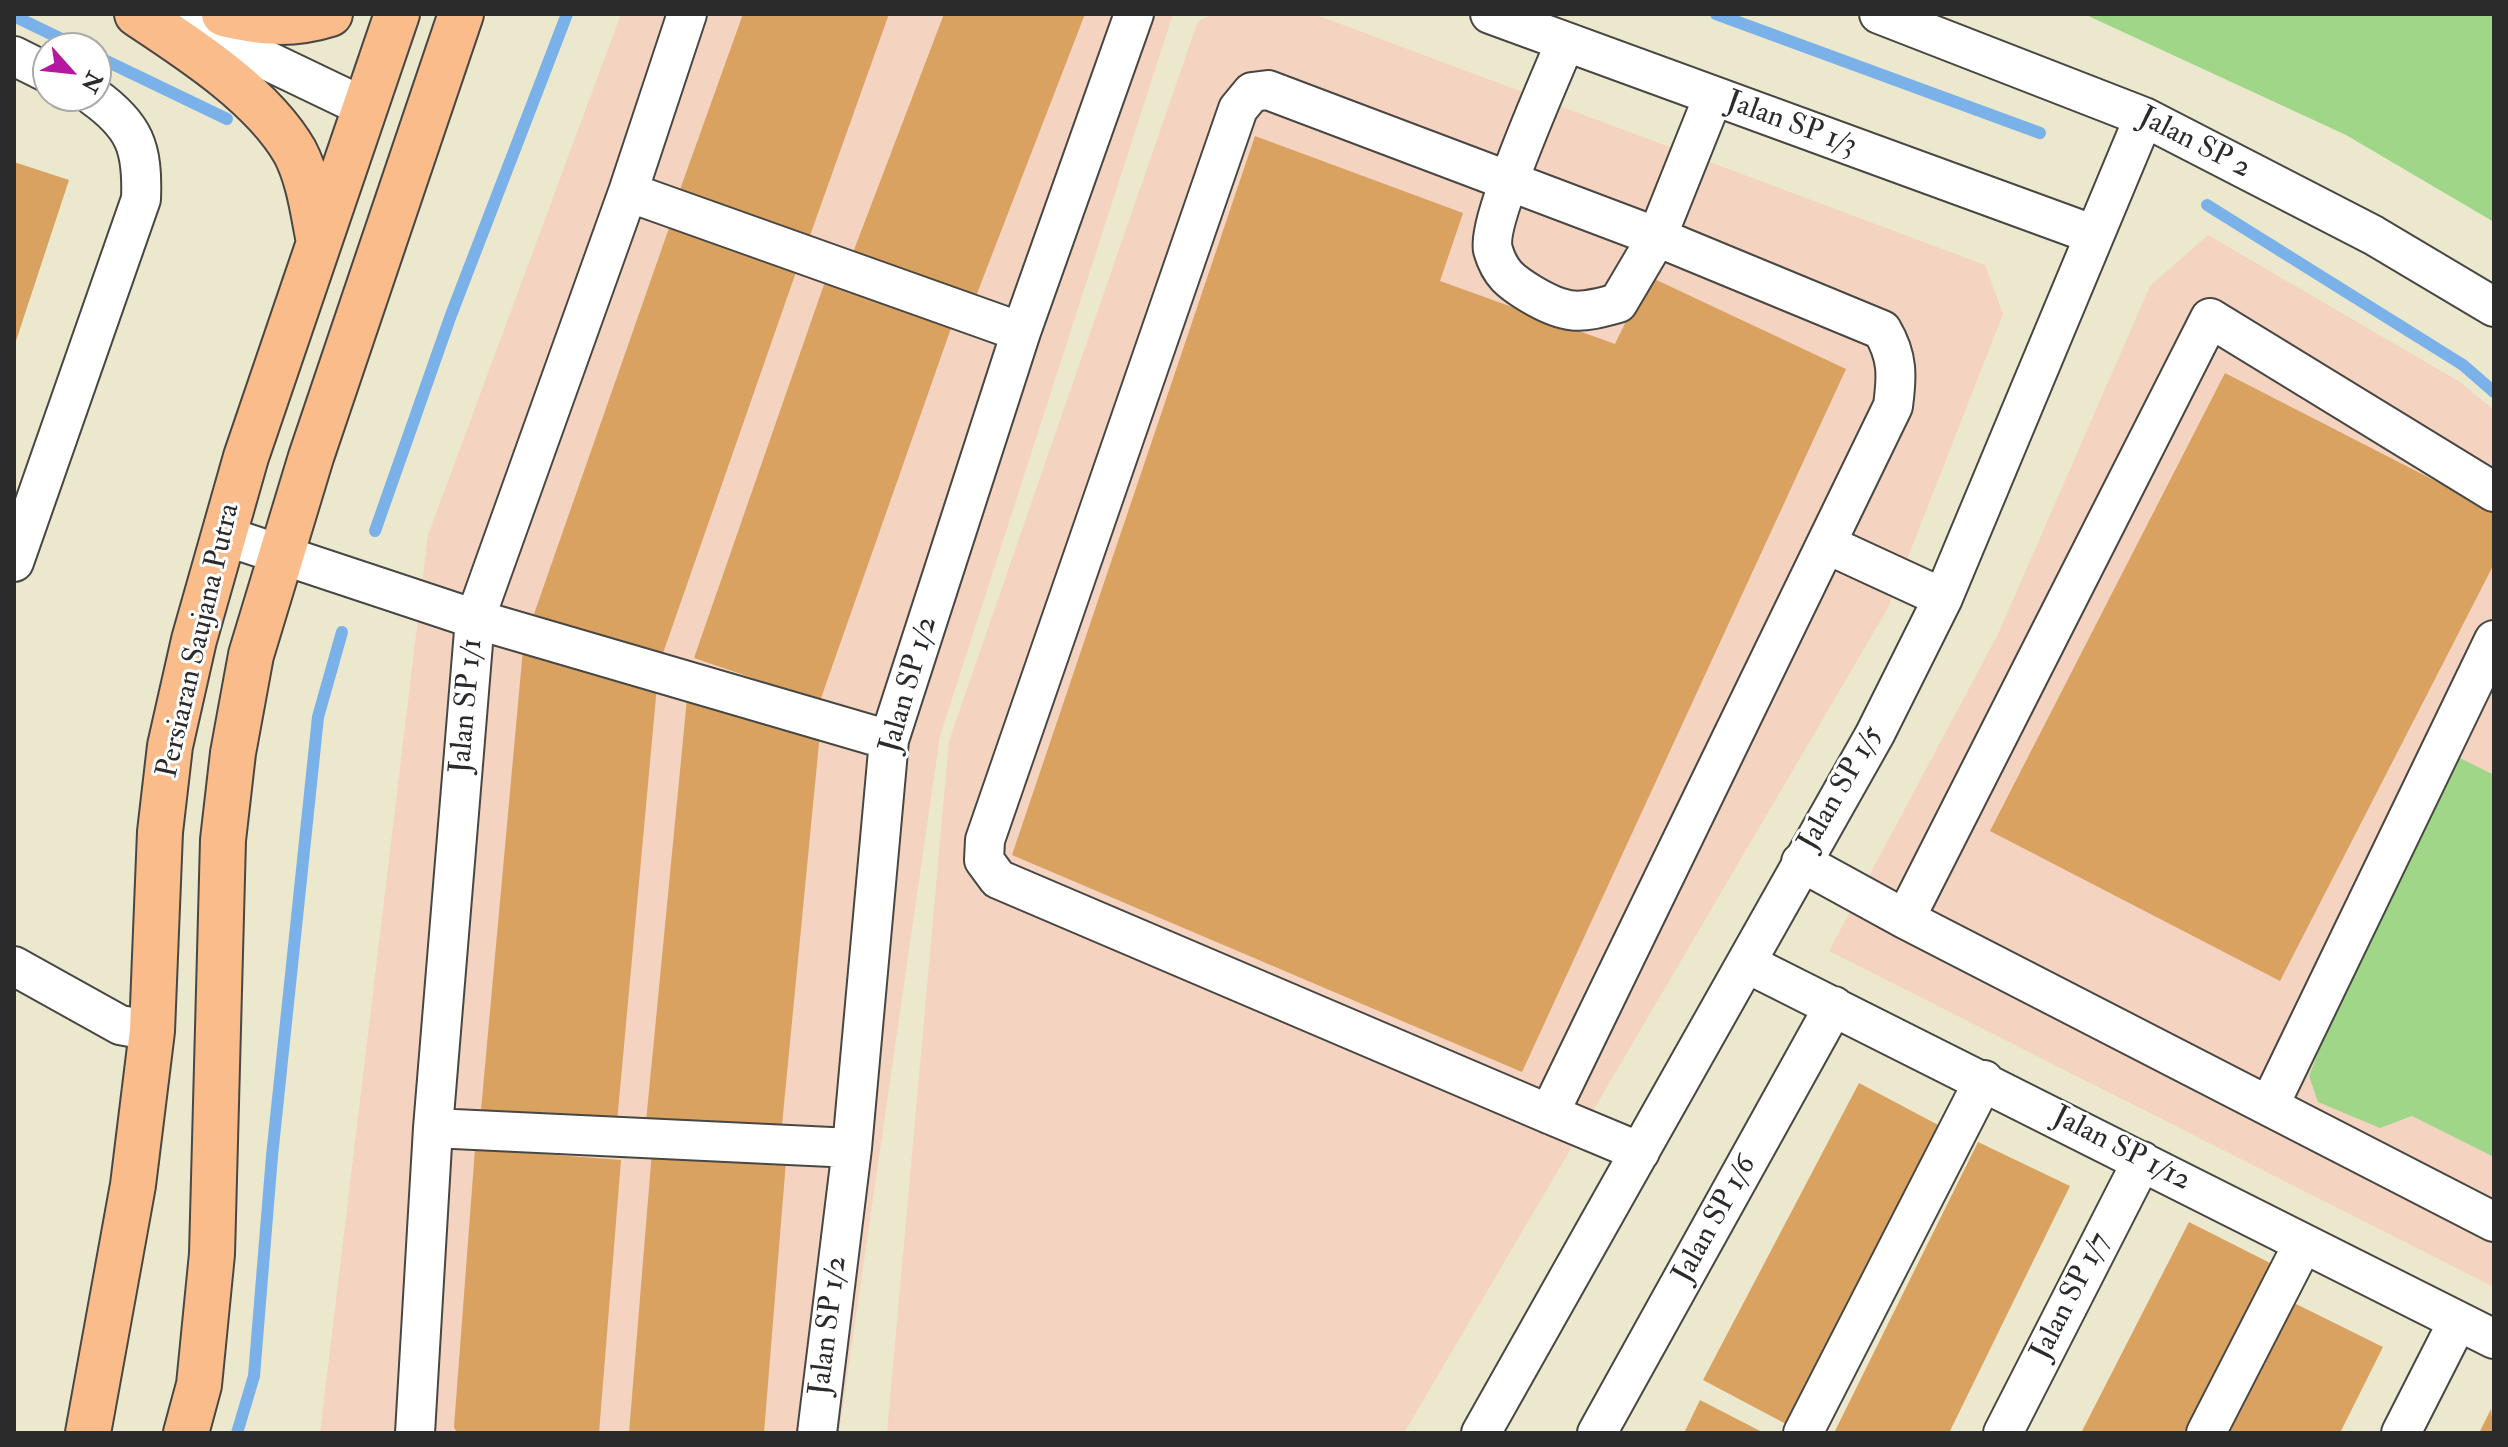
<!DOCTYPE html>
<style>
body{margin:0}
#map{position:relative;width:2508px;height:1447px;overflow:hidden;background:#ece8ce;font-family:"IM FELL Double Pica",serif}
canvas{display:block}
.frame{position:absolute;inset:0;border:16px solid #2b2b2b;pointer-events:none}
.north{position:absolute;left:32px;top:32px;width:80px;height:80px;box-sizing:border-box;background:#fff;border:2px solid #aaa;border-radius:50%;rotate:117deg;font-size:22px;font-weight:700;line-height:32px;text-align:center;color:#2b2b2b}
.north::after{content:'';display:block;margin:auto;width:28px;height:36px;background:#b5179e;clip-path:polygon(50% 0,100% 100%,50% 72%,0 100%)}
</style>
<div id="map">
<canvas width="2508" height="1447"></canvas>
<div class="frame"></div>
<div class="north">N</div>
</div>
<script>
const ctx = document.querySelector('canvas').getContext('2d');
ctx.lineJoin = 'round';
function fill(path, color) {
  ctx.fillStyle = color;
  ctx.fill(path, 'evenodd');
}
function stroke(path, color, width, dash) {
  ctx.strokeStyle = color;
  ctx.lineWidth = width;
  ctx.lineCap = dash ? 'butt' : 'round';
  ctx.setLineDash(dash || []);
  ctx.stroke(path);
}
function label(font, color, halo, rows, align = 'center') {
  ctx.font = font + ' "IM FELL Double Pica",serif';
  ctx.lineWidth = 6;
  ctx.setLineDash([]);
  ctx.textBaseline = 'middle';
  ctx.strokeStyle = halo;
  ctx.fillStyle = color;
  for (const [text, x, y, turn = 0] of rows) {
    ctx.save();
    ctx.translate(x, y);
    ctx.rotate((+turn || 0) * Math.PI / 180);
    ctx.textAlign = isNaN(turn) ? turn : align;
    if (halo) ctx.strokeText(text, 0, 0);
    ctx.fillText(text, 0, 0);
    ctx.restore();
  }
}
const built = new Path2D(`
 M621 14H1173L940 736 839 1433H320L428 535Z
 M1213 14H1314L1985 265 2003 314 1888 608 1404 1433H887L949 741 1198 21Z
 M2208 235 2460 382 2494 410V1287L1829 951 1998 634 2150 286Z`);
const green = new Path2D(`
 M2084 14H2494V222L2346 135Z
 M2458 757 2494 775V1157L2412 1116 2380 1128 2318 1102 2309 1076 2325 1035Z`);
const stream = new Path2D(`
 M1716 14 2040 133
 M14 16 80 48
 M96 56 227 119
 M2207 205 2463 365 2494 392
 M375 531 451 315 567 14
 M237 1433 254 1376 272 1156 318 717 342 632`);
const building = new Path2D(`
 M743 14H889L807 244 677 198Z
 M944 14H1085L971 309 849 263Z
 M1255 136 1463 213 1440 281 1615 344 1648 276 1846 369 1522 1072 1012 855Z
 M14 162 69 180 15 344H14Z
 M669 228 796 272 661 659 534 614Z
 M829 270 956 314 820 701 694 658Z
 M2225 373 2494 511V564L2280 981 1990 831Z
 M523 649 657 686 616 1133 480 1121Z
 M688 688 820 733 781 1135 646 1122Z
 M1859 1083 1942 1127 1786 1424 1703 1380Z
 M1978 1142 2070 1186 1949 1433H1834Z
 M475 1149 621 1160 599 1433H457L454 1427Z
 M652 1151 786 1161 764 1433H629Z
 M2189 1222 2278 1267 2194 1433H2081Z
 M2292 1302 2383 1347 2340 1433H2228Z
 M1700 1400 1764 1433H1684Z
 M2491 1409 2494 1433H2479Z`);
const minor = new Path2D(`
 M170 14 366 108
 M1490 14 2092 234
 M1879 14 2144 117 2373 235 2494 307
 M1565 43C1551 77 1486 222 1493 250 1500 274 1511 282 1531 294 1566 315 1580 314 1618 303L1657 237 1713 97
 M14 56 48 73
 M628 192 1021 332
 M222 535 475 619 889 740
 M1826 544 1943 598
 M14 562 141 199C143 148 135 126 93 96
 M1801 862 1905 919 2494 1222
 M1905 919 2210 318 2494 492
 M1746 963 2494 1339
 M14 966 120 1025 152 1031
 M2269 1106 2494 640
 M1549 1114 1893 406C1897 376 1898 357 1882 330L1657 237 1268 90 1252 92 1238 109 985 840 984 860 998 879 1549 1114 1640 1152
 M433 1128 852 1148
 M415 1433 433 1128 475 619 628 192 687 14
 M817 1433 852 1148 889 740 1021 332 1134 14
 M1481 1433 1875 734 1943 598 2144 117
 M1597 1433 1834 1006
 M1803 1433 1984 1080
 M2003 1433 2142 1161
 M2206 1433 2303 1244
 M2401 1433 2458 1321`);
const major = new Path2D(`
 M137 14C190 49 263 96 295 152 309 179 313 212 319 242
 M224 14C262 23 292 26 330 14
 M88 1433 133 1185 152 1031 160 832 170 746 194 640 246 457 397 14
 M186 1433 199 1385 212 1254 223 840 233 753 251 655 311 457 461 14`);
const streetNames = [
 ["Jalan SP 1/3",1791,125,20],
 ["Jalan SP 2",2194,144,27],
 ["Persiaran Saujana Putra",200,641,-77],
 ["Jalan SP 1/2",910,685,-74],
 ["Jalan SP 1/1",468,706,-85],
 ["Jalan SP 1/5",1842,789,-60],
 ["Jalan SP 1/12",2121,1150,27],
 ["Jalan SP 1/6",1716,1220,-61],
 ["Jalan SP 1/7",2072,1297,-63],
 ["Jalan SP 1/2",830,1326,-83]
];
fill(built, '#f4d3c0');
fill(green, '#a0d688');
stroke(stream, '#7bb1e9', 12);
fill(building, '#daa261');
stroke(minor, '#484743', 42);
stroke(major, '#484743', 48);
stroke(minor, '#fff', 38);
stroke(major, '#fabc8b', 44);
label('30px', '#2b2b2b', '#fff', streetNames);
</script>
